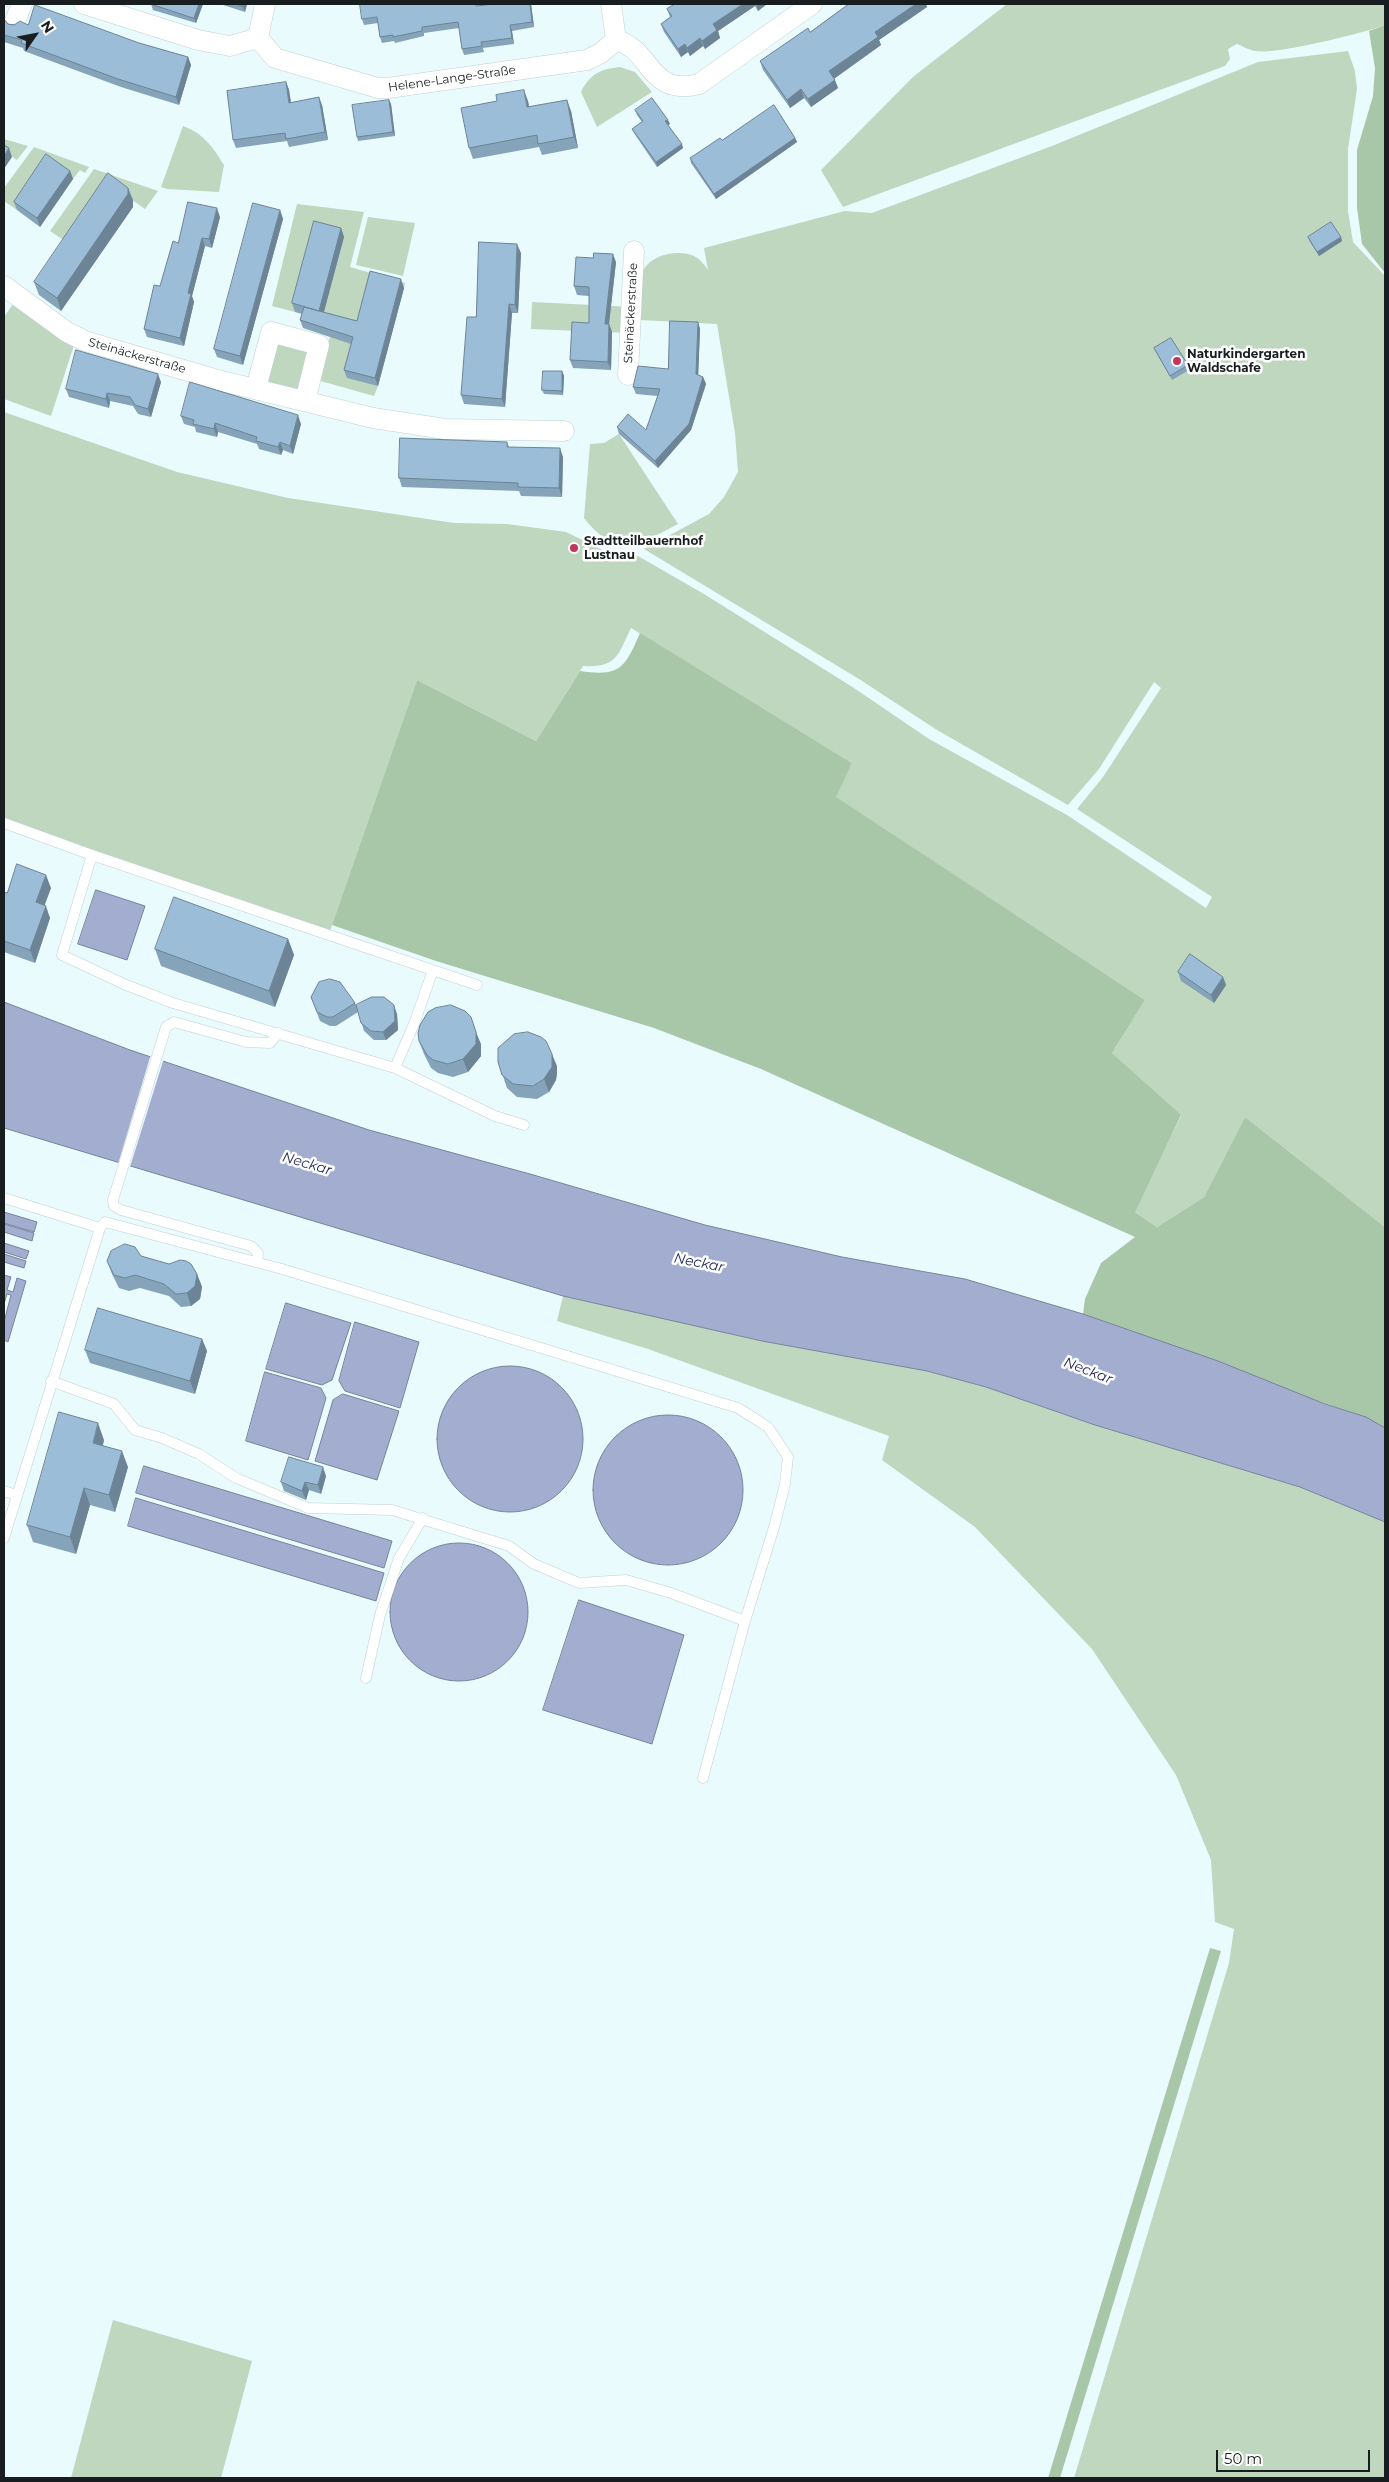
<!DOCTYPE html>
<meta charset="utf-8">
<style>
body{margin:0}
#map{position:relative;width:1389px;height:2482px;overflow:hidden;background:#eafbfe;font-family:Montserrat,sans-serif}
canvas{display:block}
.frame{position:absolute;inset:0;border:5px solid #181e1f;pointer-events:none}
.north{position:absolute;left:10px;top:10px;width:50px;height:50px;-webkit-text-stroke:4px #fff;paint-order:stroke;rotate:57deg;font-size:14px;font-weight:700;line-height:20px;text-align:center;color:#181e1f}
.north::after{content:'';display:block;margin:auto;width:18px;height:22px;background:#181e1f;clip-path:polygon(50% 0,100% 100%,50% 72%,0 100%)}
.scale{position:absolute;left:1216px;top:2450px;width:154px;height:22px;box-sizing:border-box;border:2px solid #181e1f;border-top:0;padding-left:6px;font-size:15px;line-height:18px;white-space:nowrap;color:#181e1f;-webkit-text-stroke:4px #fff;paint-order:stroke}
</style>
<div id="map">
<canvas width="1389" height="2482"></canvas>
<div class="frame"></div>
<div class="north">N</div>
<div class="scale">50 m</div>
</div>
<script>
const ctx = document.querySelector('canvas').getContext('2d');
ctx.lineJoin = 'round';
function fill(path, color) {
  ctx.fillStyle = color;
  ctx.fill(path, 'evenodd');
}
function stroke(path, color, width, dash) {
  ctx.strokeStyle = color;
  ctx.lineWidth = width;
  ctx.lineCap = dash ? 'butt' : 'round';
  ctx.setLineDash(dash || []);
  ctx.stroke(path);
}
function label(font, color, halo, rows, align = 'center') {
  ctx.font = font + ' Montserrat,sans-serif';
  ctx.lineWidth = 5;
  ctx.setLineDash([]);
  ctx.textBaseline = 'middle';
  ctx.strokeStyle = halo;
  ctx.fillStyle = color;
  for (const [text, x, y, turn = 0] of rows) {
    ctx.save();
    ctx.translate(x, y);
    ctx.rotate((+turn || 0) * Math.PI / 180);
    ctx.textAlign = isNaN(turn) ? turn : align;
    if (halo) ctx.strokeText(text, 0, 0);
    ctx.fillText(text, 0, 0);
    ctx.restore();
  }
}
const green = new Path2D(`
 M1007 4H1385V25C1363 33 1276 55 1255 51 1249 50 1242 46 1237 44L1228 49 1230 59 1225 66 843 207 821 170 914 76Z
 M1348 51 1355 71 1357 89 1348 149V211L1353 242 1385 276V1227L1245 1117 1204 1197 1157 1227 1134 1211 1181 1116 1112 1053 1145 1000 835 797 852 763 631 628C618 654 618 668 583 666L536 741 417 680 329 934 4 823V412L177 472 288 498 454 523 507 524 566 532 609 553 631 552 704 594 854 688 929 739 1067 815 1206 908 1212 897 1077 809 1103 777 1161 688 1154 682 1099 769 1068 805 937 730 859 679 644 549 709 514 724 497 738 472 735 433 717 324 640 320C641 304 637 283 644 269 652 254 680 249 694 256 700 259 704 264 708 270L704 248 845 211 872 213 1052 146 1258 62Z
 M620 67 635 72 652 92 597 127 581 92C590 74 600 69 620 67Z
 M183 126C203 133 213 147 224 165L219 192 167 189 161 187Z
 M4 139 28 146 17 160 4 151Z
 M34 147 89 167 85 173 80 170 73 179 49 163 17 210 4 201V188Z
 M94 169 158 191 145 209 112 186 71 245 50 231Z
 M297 204 364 212 350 267 405 283 404 288 374 280 378 386 374 396 317 380 330 337 322 319 344 237 317 229 295 312 272 306Z
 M368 217 415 223 403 276 356 265Z
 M532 302 632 307 630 333 531 329Z
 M13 304 74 345 51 416 4 399V317Z
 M276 344 308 352 299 390 267 382Z
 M619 434 678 524C642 543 615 559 584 518L590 444 604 443Z
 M563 1296 762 1341 927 1371 986 1387 1095 1425 1300 1487 1385 1522V2478H1074L1229 1963 1234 1929 1215 1922 1211 1860 1176 1775 1092 1649 975 1527 882 1460 889 1436 648 1349 557 1321Z
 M113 2320 252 2361 221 2478H71Z`);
const forest = new Path2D(`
 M1385 25V273L1362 244 1357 208V150L1373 96 1375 68 1369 31Z
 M640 633 852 763 836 797 1145 1000 1112 1053 1181 1115 1135 1212 1157 1227 1204 1197 1245 1117 1385 1227V1428C1360 1413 1332 1407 1304 1396 1231 1367 1157 1340 1083 1314L1085 1299 1101 1263 1135 1237 761 1069 654 1028 436 961 332 925 417 680 536 741 580 671C620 677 625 668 640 633Z
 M1210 1948 1221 1951 1060 2478H1048Z`);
const water = new Path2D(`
 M96 890 145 906 127 960 78 944Z
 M4 1002 130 1050 369 1130 530 1174 705 1225 842 1257 965 1279 1083 1314 1218 1361 1325 1404 1366 1417 1385 1428V1522L1300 1487 1095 1425 986 1387 927 1371 762 1341 563 1296 4 1128Z
 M4 1212 37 1222 34 1232 4 1223Z
 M4 1224 34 1233 32 1241 4 1232Z
 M4 1243 29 1251 26 1259 4 1252Z
 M4 1254 26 1261 24 1268 4 1262Z
 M4 1275 11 1277 7 1290 13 1292 17 1278 26 1281 8 1342 4 1340V1322L11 1295 7 1294 4 1304Z
 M286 1303 351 1323 332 1380 322 1385 266 1369Z
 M355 1322 419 1342 400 1408 345 1391 339 1381Z
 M437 1439a73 73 0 1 1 146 0a73 73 0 1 1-146 0Z
 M265 1372 321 1388 326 1398 308 1460 246 1441Z
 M343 1394 399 1411 377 1480 315 1461 333 1400Z
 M593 1490a75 75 0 1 1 150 0a75 75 0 1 1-150 0Z
 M144 1466 392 1541 384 1568 136 1493Z
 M136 1498 384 1573 376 1601 128 1526Z
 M390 1612a69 69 0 1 1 138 0a69 69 0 1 1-138 0Z
 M579 1600 684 1635 652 1744 543 1710Z`);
const pier = new Path2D(`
 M151 1054 164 1058 130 1167 118 1164Z`);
const lane = new Path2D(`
 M4 823 92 855 477 985
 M92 855 62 955 126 985 173 1003 395 1068 414 1024 433 970
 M395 1068 495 1116 524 1125
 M4 1198 100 1228 4 1538
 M100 1228 105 1222 282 1269 738 1408 768 1427 788 1457 785 1484 775 1524 745 1621 703 1778
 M257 1262 258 1253 251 1246 121 1210 114 1206 113 1200 166 1027 174 1022 246 1042 270 1043 278 1033
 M51 1381 114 1404 135 1430 162 1438 199 1454 236 1478 308 1508 392 1510 509 1546 534 1564 579 1583 626 1580 671 1593 745 1621
 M4 1491 16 1495
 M366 1678 380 1615 399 1558 423 1518`);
const street = new Path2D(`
 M84 4 198 40 230 46 258 38 265 4
 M15 21 22 4
 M258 38 275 58 378 88H388L587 60 601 53 616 40 611 4
 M616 40C653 50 648 97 699 84L812 4
 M4 286 67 332 85 341 218 380 373 418 445 429 564 431
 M628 375 634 251
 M256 388 271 332 319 345 305 401`);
const wall = new Path2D(`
 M151 4H203L196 23 153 10Z
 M220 4H247L245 12Z
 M494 4H531L534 27 512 31 514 44 483 48 484 52 464 55 462 49 459 28 424 33V36L395 43 394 41 382 43 380 37 378 23 364 25 362 19Z
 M675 4H767L758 11 755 6 718 31 720 38 705 49 703 46 690 56 688 52 681 57 664 32 661 24 670 17 667 9Z
 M849 4H926L927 7 879 40 881 45 834 79 838 88 811 107 804 98 790 108 763 70 760 61 810 32Z
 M4 19 8 24 28 25 139 43 188 57 191 65 179 105 121 87 24 51 23 48 4 42Z
 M286 82 289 90 291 102 322 105 328 140 289 147 287 141 236 148 233 140Z
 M389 100 391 104 395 136 358 141 357 137Z
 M528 101 529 107 571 111 578 148 542 155 539 147 473 159 469 148Z
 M635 110 670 124 668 125 683 148 657 167 634 133 632 129 642 122 637 115Z
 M795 138 797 142 716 199 691 163 690 158 722 140Z
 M70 171 73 179 40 227 17 210 14 202Z
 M133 200V207L61 311 39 295 34 282Z
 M280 210 283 219 243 365 217 357 214 349Z
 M220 217 212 248 205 246 192 296 194 302 184 346 147 337 144 329 178 243Z
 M341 228 344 237 324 312 357 321 404 288 378 386 347 378 344 370 351 344 303 328 300 320 302 314 295 312 292 303Z
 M1308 237H1341L1342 241 1319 256 1310 242Z
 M521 253 518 313H512L505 407 464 404 461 395Z
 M616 262 609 324 612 332 611 370 573 368 570 360 589 323V296L577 295 574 286Z
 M698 322 700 329 698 375 703 377 706 384 691 430 658 468 619 434 617 427 646 430 658 396 636 394 633 387 668 369Z
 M1154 348 1188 365 1189 370 1172 380 1156 352Z
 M562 371 564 376 563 395 544 394 542 390Z
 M161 382 151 417 138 414 133 406 110 401 109 408 69 397 66 389Z
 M181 416 301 424 293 454 283 450 281 455 259 449 257 444 218 432 217 437 196 432 195 427 184 424Z
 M507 442 509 447 563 457 562 497 521 496 519 491 402 487 399 478Z
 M51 888 44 905 50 918 35 963 4 952V892L7 893Z
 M288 939 294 955 275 1007 161 966 155 949Z
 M1178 972 1223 977 1226 985 1214 1003 1181 981Z
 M311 997 355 1003 356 1005 397 1014 398 1030 386 1040H374L364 1031 358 1012 336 1026H330L320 1021Z
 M419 1041 481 1044V1056L468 1072 453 1077 438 1073 431 1068 424 1054Z
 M498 1062 557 1066V1073L556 1080 549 1092 537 1099 517 1097 507 1088Z
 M141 1256 197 1274 202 1287 200 1299 191 1306 181 1307 169 1296 140 1288 129 1291 119 1288 112 1274 107 1261Z
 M202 1339 207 1351 195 1394 90 1363 85 1350Z
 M104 1440 103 1445 128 1467 115 1512 90 1505 76 1554 33 1542 27 1525Z
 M326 1476 321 1494 309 1490 306 1500 284 1491 281 1482Z`);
const shadedWall = new Path2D(`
 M199 4H203L196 23 194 18Z
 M243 4H247L245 12 243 6Z
 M530 4H531L534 27 532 22Z
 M743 4H754L755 6 718 31 720 38 705 49 702 41 713 24Z
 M756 4H767L758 11Z
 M916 4H926L927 7 879 40 881 45 832 80 829 71 875 32Z
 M510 25 512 31 514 44 512 38Z
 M700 38 703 46 690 56 687 48Z
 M685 44 688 52 681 57 678 49Z
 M188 57 191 65 179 105 176 97Z
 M835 80 838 88 811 107 808 99Z
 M286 82 289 90 292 111 289 103Z
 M801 89 804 98 790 108 787 100Z
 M524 90 528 101 531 118 527 107Z
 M319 97 322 105 328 140 325 132Z
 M389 100 391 104 395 136 393 132Z
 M567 100 571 111 578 148 574 137Z
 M668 120 670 124 667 126 665 121Z
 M795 138 797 142 716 199 714 194Z
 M682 144 683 148 657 167 656 162Z
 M9 148 12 157 4 169V156Z
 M70 171 73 179 40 227 37 218Z
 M128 188 133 200V207L61 311 57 298Z
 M217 208 220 217 212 248 209 239Z
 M280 210 283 219 243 365 240 356Z
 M341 228 344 237 322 319 319 311Z
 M1341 237 1342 241 1319 256 1317 252Z
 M202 238 205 246 192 296 194 302 184 346 180 338 188 293Z
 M517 244 521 253 518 313 515 305Z
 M613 254 616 262 608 332 605 324Z
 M401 279 404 288 378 386 375 378Z
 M509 304 512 313 505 407 502 399Z
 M698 322 700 329 698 381 696 374Z
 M609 324 612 332 611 370 608 362Z
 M562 371 564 376 563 395 562 391Z
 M158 374 161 382 151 417 148 409Z
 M703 377 706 384 691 430 658 468 655 461Z
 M107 393 110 401 109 408 106 399Z
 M298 415 301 424 293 454 290 446Z
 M215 423 218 432 217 437 214 429Z
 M280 442 283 450 281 455 278 447Z
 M560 448 563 457 562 497 559 488Z
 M46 875 51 888 41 915 36 902Z
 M46 906 50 918 35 963 30 950Z
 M288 939 294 955 275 1007 269 991Z
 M1223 977 1226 985 1214 1003 1211 995Z
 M394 1005 397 1014 398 1030 386 1040 383 1032Z
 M476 1032 481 1044V1056L468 1072 463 1059Z
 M552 1054 557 1066V1073L556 1080 549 1092 544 1079Z
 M197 1274 202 1287 200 1299 191 1306 187 1293Z
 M202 1339 207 1351 195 1394 190 1381Z
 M98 1423 104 1440 99 1459 93 1443Z
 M122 1451 128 1467 115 1512 109 1495Z
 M323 1467 326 1476 321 1494 318 1485Z
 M305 1482 309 1490 306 1500 302 1491Z
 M84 1488 90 1505 76 1554 70 1537Z`);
const building = new Path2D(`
 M151 4H199L194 18Z
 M236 4H243V6Z
 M360 4H476V6L494 4H530L532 22 510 25 512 38 481 42 482 46 462 49 458 22 422 27V31L393 37V35L380 37 377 17 362 19Z
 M675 4H743L713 24 717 30 702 41 700 38 687 48 685 44 678 49 661 24 672 16 667 9Z
 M849 4H916L875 32 878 37 829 71 835 80 808 99 801 89 787 100 760 61 808 28 810 32Z
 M35 5 139 43 188 57 176 97 118 79 21 43 22 40 4 35V19L8 24 14 25 20 21 28 25Z
 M286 82 289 103 319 97 325 132 286 139 285 133 233 140 227 91Z
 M524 90 527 107 567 100 574 137 538 144 537 135 469 148 461 108 497 101 496 95Z
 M652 98 668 120 665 121 682 144 656 162 632 129 643 121 635 110Z
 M389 100 393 132 357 137 352 105Z
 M774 105 795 138 714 194 690 158 720 138 722 140Z
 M4 145 9 148 4 156Z
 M46 154 70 171 37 218 14 202Z
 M108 173 128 188V194L57 298 34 282Z
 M188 202 217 208 209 239 202 238 188 293 191 294 180 338 144 329 154 285 160 286 173 241 178 243Z
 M253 203 280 210 240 356 214 349Z
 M314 221 341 228 319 311 357 321 370 271 401 279 375 378 344 370 353 337 300 320 304 307 319 311 292 303Z
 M1331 222 1341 237 1317 252 1308 237Z
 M479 242 517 244 515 305 509 304 502 399 461 395 467 317H476Z
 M594 253 613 254 605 324H609L608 362 570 360 572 322 589 323V287L574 286 576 257 593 258Z
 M670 321 698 322 696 374 703 377 689 424 655 461 617 427 628 414 646 430 660 389 633 387 638 366 668 369Z
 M1171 338 1188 365 1170 376 1154 348Z
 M76 350 158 374 148 409 135 405 130 397 107 393 106 399 66 389Z
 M543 371H562V391L542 390Z
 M190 382 298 415 290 446 280 442 278 447 256 441 257 437 215 423 214 429 193 424 194 420 181 416Z
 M400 438 507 442V447L560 448 559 488 518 487V483L399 478Z
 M17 864 46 875 36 902 46 906 30 950 4 941V892L7 893Z
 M174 897 288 939 269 991 155 949Z
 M1190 954 1223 977 1211 995 1178 972Z
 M330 979 340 982 355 1003 333 1017H327L317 1012 311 997 319 982Z
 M372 997H384L394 1005 395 1021 383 1032 371 1031 361 1023 356 1005Z
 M451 1005 465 1011 471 1017 476 1032V1044L463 1059 448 1064 433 1060 427 1055 419 1041 418 1033 420 1025 428 1012 435 1008Z
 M528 1032 541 1037 546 1041 552 1054V1067L544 1079 533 1086 513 1084 502 1075 498 1062V1048L514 1034Z
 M125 1244 135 1247 141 1256 169 1264 180 1260 186 1261 191 1264 197 1274 195 1286 187 1293 176 1294 164 1284 135 1275 125 1278 114 1275 107 1261 111 1251Z
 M98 1308 202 1339 190 1381 85 1350Z
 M59 1412 98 1423 93 1443 122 1451 109 1495 84 1488 70 1537 27 1525Z
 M289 1457 323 1467 318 1485 305 1482 302 1491 281 1482Z`);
const markers = [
 [1177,361,5,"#c4355d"],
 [574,548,5,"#c4355d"]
];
const streetNames = [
 ["Helene-Lange-Straße",452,79,-8],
 ["Steinäckerstraße",631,313,-87],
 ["Steinäckerstraße",137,356,16]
];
const poiNames = [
 ["Naturkindergarten",1187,354],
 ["Waldschafe",1187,368],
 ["Stadtteilbauernhof",584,541],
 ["Lustnau",584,555]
];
const waterNames = [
 ["Neckar",307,1164,16],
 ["Neckar",699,1263,11],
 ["Neckar",1088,1371,21]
];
fill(green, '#bfd6bf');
fill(forest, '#a8c6a8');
fill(water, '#a3add0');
stroke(water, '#79829b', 1);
fill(pier, '#eafbfe');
stroke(lane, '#bfd0d3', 11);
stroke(street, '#bfd0d3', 21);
stroke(lane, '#fff', 10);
stroke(street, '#fff', 20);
fill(wall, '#85a3b9');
fill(shadedWall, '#6c8496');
fill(building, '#9bbdd7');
stroke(building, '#6c8496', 1);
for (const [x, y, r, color] of markers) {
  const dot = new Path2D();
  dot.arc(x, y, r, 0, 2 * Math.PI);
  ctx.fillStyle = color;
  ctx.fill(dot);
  stroke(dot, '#fff', 2);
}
label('12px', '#181e1f', '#fff', streetNames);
label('bold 12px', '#181e1f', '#fff', poiNames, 'left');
label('italic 14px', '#232b59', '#fff', waterNames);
</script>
